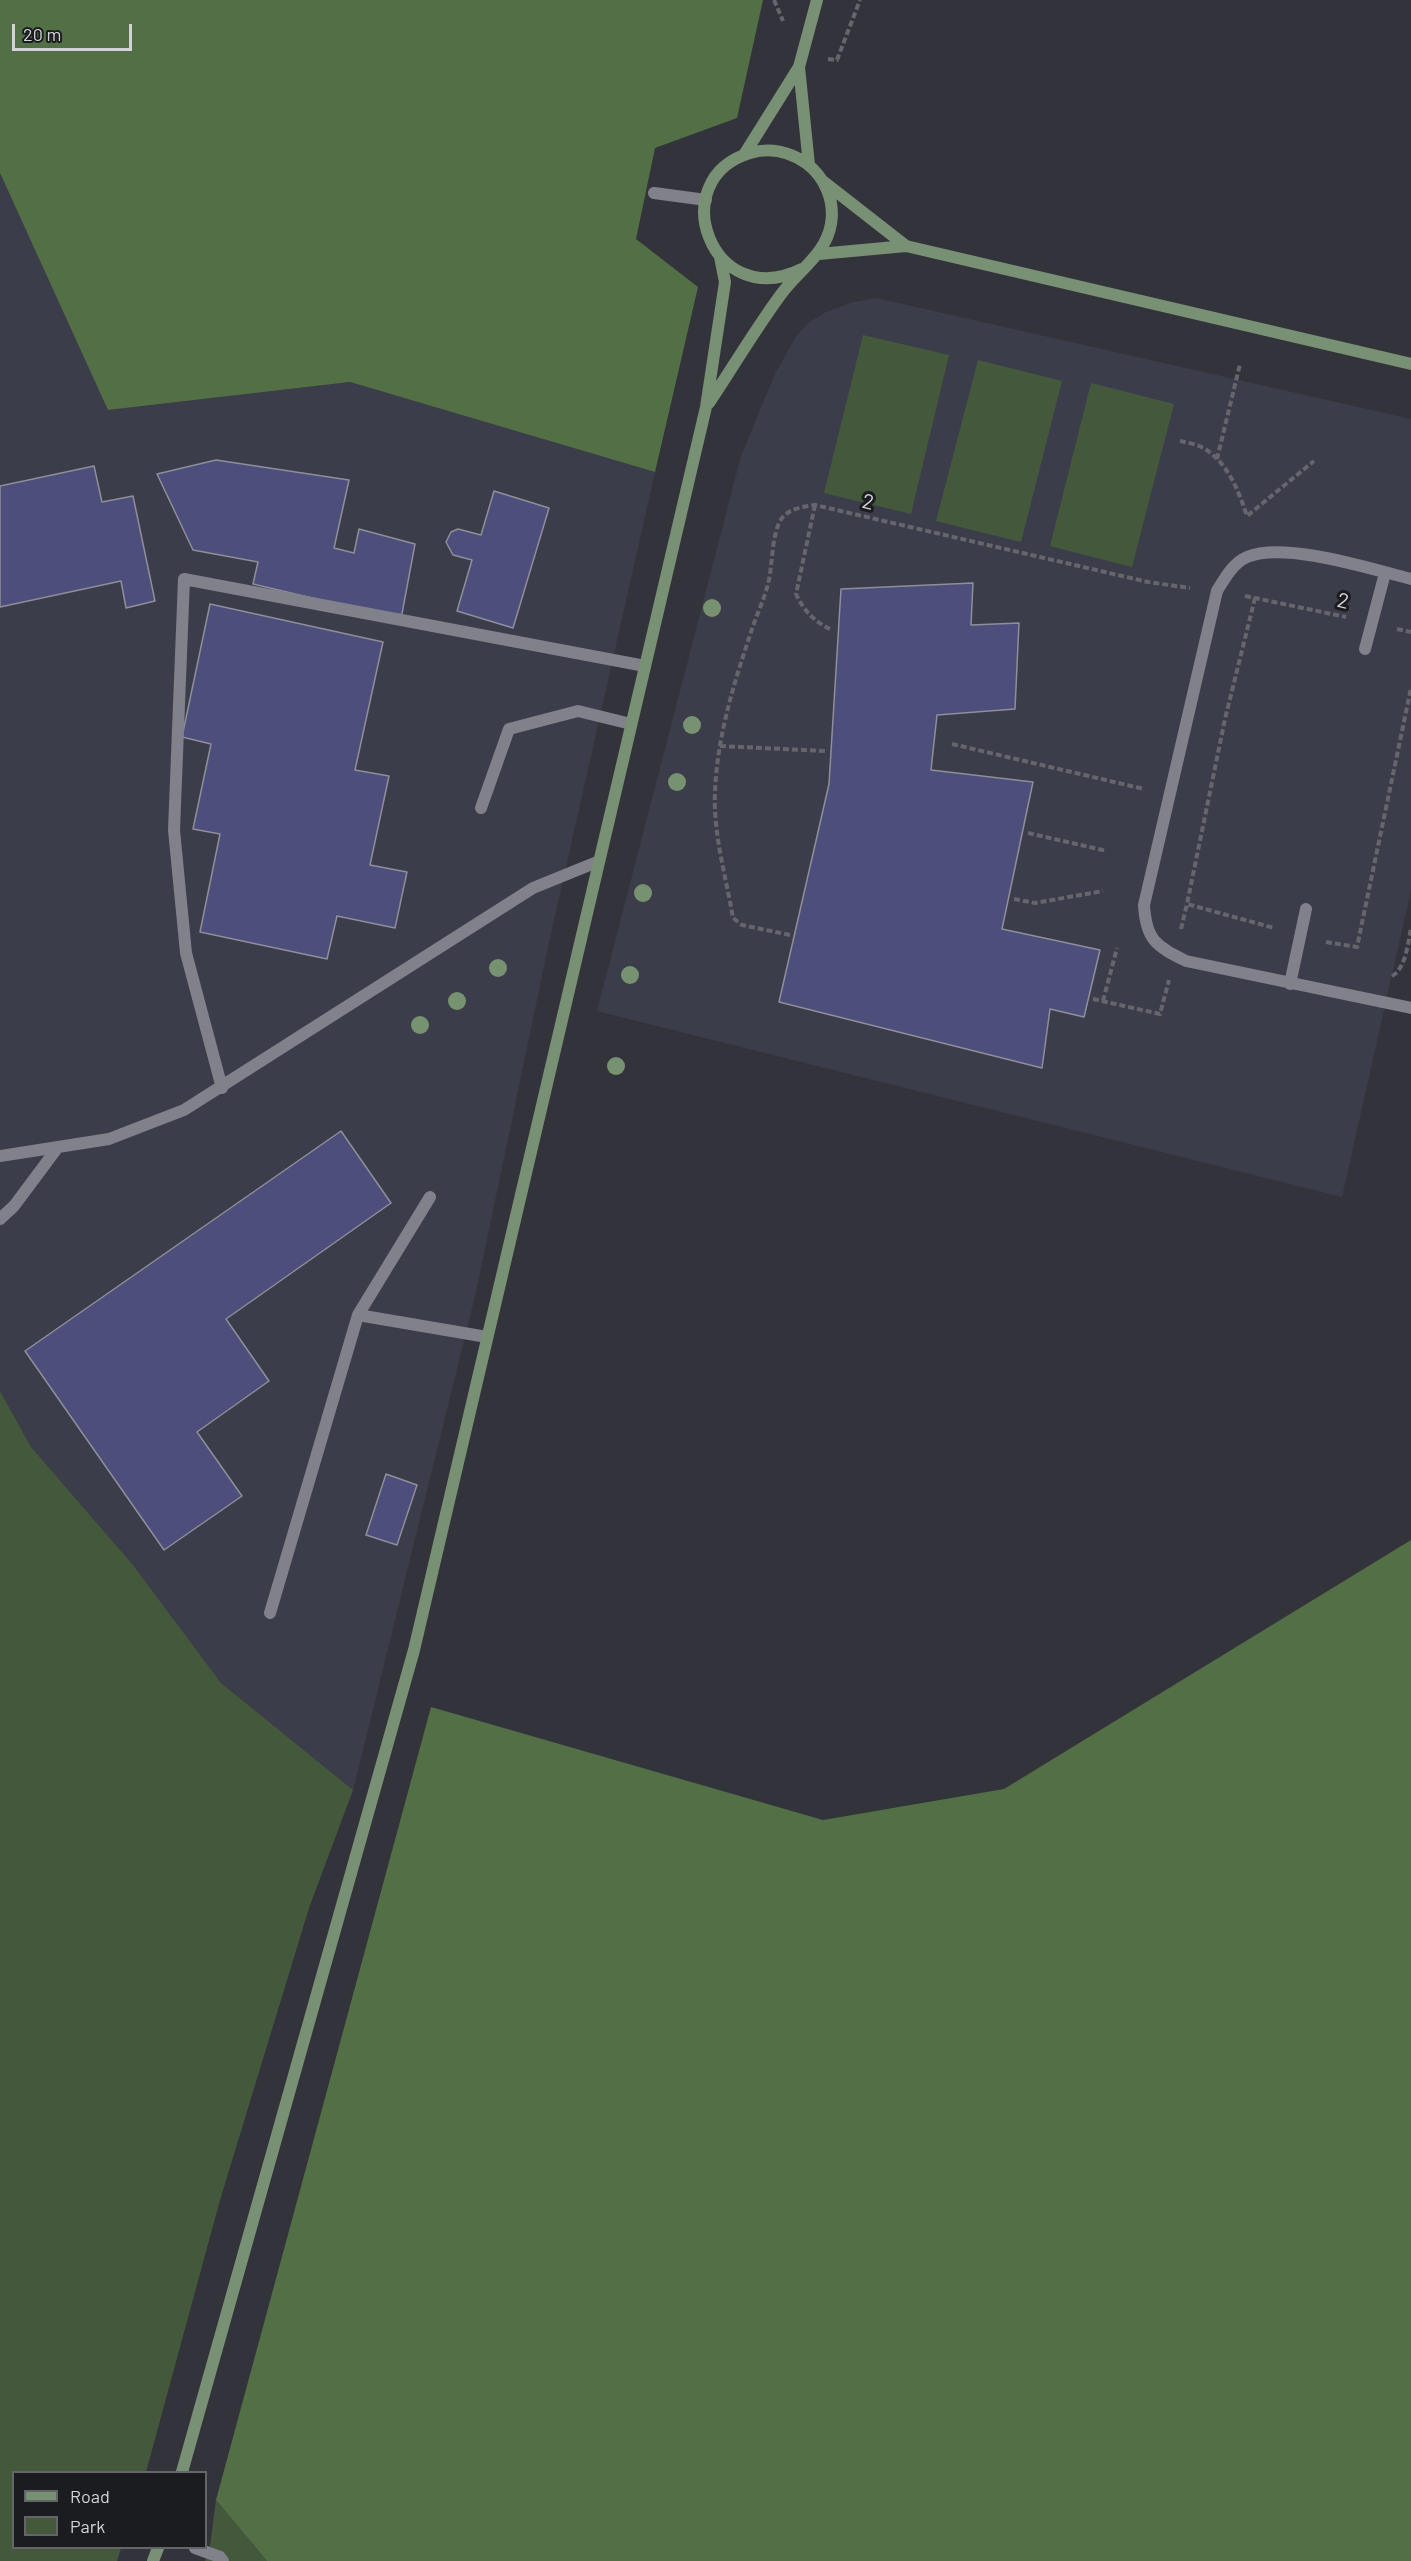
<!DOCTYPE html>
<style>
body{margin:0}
#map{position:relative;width:1411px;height:2561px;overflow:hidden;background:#33343b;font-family:Barlow,sans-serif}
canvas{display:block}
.legend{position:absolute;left:12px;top:2471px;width:195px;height:78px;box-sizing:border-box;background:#1b1c1f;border:2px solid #646569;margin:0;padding:8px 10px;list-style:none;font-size:18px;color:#d2d2d7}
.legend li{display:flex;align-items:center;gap:12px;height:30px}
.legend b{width:30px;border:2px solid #646569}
.scale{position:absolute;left:12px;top:24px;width:120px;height:27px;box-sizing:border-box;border:3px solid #d2d2d7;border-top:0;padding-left:8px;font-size:18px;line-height:21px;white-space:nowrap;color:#d2d2d7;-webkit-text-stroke:4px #1b1c1f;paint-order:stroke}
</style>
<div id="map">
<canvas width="1411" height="2561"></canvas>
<ul class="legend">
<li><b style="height:8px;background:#789074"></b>Road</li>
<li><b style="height:16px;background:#44593c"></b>Park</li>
</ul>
<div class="scale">20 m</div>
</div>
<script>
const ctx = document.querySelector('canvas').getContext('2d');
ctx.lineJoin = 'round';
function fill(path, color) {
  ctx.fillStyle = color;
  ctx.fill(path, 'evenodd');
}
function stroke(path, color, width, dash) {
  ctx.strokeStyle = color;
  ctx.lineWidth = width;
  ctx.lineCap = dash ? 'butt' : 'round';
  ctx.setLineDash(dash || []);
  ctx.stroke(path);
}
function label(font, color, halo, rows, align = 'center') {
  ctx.font = font + ' Barlow,sans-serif';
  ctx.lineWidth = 6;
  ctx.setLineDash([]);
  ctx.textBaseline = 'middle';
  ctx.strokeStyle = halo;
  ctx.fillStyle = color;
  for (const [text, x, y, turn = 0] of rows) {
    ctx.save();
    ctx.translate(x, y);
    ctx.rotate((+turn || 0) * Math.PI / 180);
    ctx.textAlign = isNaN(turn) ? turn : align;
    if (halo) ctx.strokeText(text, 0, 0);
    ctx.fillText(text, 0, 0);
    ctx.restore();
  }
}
const built = new Path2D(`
 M0 173 109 410 350 382 655 472 549 942 476 1292 353 1790 221 1683 133 1565 31 1447 0 1391Z
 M876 298 1411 419V890L1342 1197 597 1011 741 456 775 374 795 338 808 323 824 313 850 303Z`);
const green = new Path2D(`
 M863 335 949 355 911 514 824 493Z
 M978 360 1062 381 1021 542 936 521Z
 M1091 383 1174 404 1132 567 1050 546Z
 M0 1391 31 1447 133 1565 221 1683 353 1790 309 1908 220 2200 146 2472H14V2548H121L117 2561H0Z
 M216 2500 267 2561H205L210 2546Z`);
const forest = new Path2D(`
 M0 0H763L737 118 655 148 636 239 698 287 655 472 350 382 108 410 0 173Z
 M1411 1540V2561H267L216 2500 431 1707 823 1820 1004 1789Z`);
const building = new Path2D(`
 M216 460 349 480 334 548 354 553 359 529 415 544 401 619 253 584 258 562 193 550 157 474Z
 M94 466 102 502 133 496 155 601 126 608 121 581 0 607V486Z
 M494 491 549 508 513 628 457 611 472 560 453 555 446 542 451 532 458 529 481 535Z
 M973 583 971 625 1019 623 1015 709 937 715 931 770 1033 782 1002 929 1100 950 1084 1017 1050 1009 1042 1068 779 1002 829 784 841 589Z
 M210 604 383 642 355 770 389 776 370 865 407 872 395 928 337 916 327 959 200 932 220 834 193 829 211 744 182 737Z
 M341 1131 391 1203 226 1319 269 1381 197 1432 242 1496 164 1550 25 1351Z
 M386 1474 417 1485 397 1545 366 1535Z`);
const path = new Path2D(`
 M774 0 783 21
 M828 59 837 60 860 0
 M1180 441C1189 443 1201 445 1208 451 1229 466 1239 492 1247 516L1314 461
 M1217 459 1240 364
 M815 505 796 594C804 611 814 621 830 629
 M1245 596 1346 617
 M1255 598 1225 719 1187 904 1274 928
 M1397 629 1411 632
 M952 744 1144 789
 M720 746 825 751
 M1028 833 1107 851
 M1014 899 1035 903 1103 891
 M1181 929 1187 904
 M790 935 742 925 733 918C726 877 713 833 715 792 717 737 734 683 751 632 756 616 764 600 768 584 773 565 771 534 782 518 790 508 803 507 815 505L1148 582 1190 588
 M1326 942 1357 947 1411 688
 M1392 976C1406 968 1408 943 1411 928
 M1093 999 1160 1014 1169 980
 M1103 1001 1117 948`);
const lane = new Path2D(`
 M654 193 706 200
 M1411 579C1371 569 1284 541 1247 557 1233 563 1225 578 1217 591L1144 905C1146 940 1156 946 1186 961L1411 1008
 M1365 649 1385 573
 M481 808 509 729 578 711 631 724
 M1290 984 1306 909
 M222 1088 186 953 174 830 184 579 645 666
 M0 1156 109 1139 184 1110 533 888 597 862
 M0 1219 14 1206 58 1147
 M358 1315 487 1337
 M270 1613 358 1315 430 1197`);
const street = new Path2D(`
 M195 2548 220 2557 223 2561`);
const secondary = new Path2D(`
 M744 155 799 67
 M809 165 799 67 817 0
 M824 182 906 246
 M819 254 906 246 1411 364
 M709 403C733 367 756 328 782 293 799 270 826 254 831 224 835 201 825 177 806 163 790 152 770 147 750 153 663 179 711 314 802 269
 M182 2472 414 1650 706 407 725 282 720 257
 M153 2561 158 2548`);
const trees = [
 [712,608],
 [692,725],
 [677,782],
 [643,893],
 [498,968],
 [630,975],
 [457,1001],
 [420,1025],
 [616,1066]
];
const streetNames = [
 ["2",868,502,13],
 ["2",1343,601,13]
];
fill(built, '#3c3d4a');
fill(green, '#44593c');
fill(forest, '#526f46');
fill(building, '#4d4e7b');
stroke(building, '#8e8f98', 1.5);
stroke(path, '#65666d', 4, [6, 3]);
stroke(lane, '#80818a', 12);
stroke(street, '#80818a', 12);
stroke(secondary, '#789074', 12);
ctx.fillStyle = '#779270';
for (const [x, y] of trees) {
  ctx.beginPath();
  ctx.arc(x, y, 9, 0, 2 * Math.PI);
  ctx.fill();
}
label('21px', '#d2d2d7', '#1b1c1f', streetNames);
</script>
